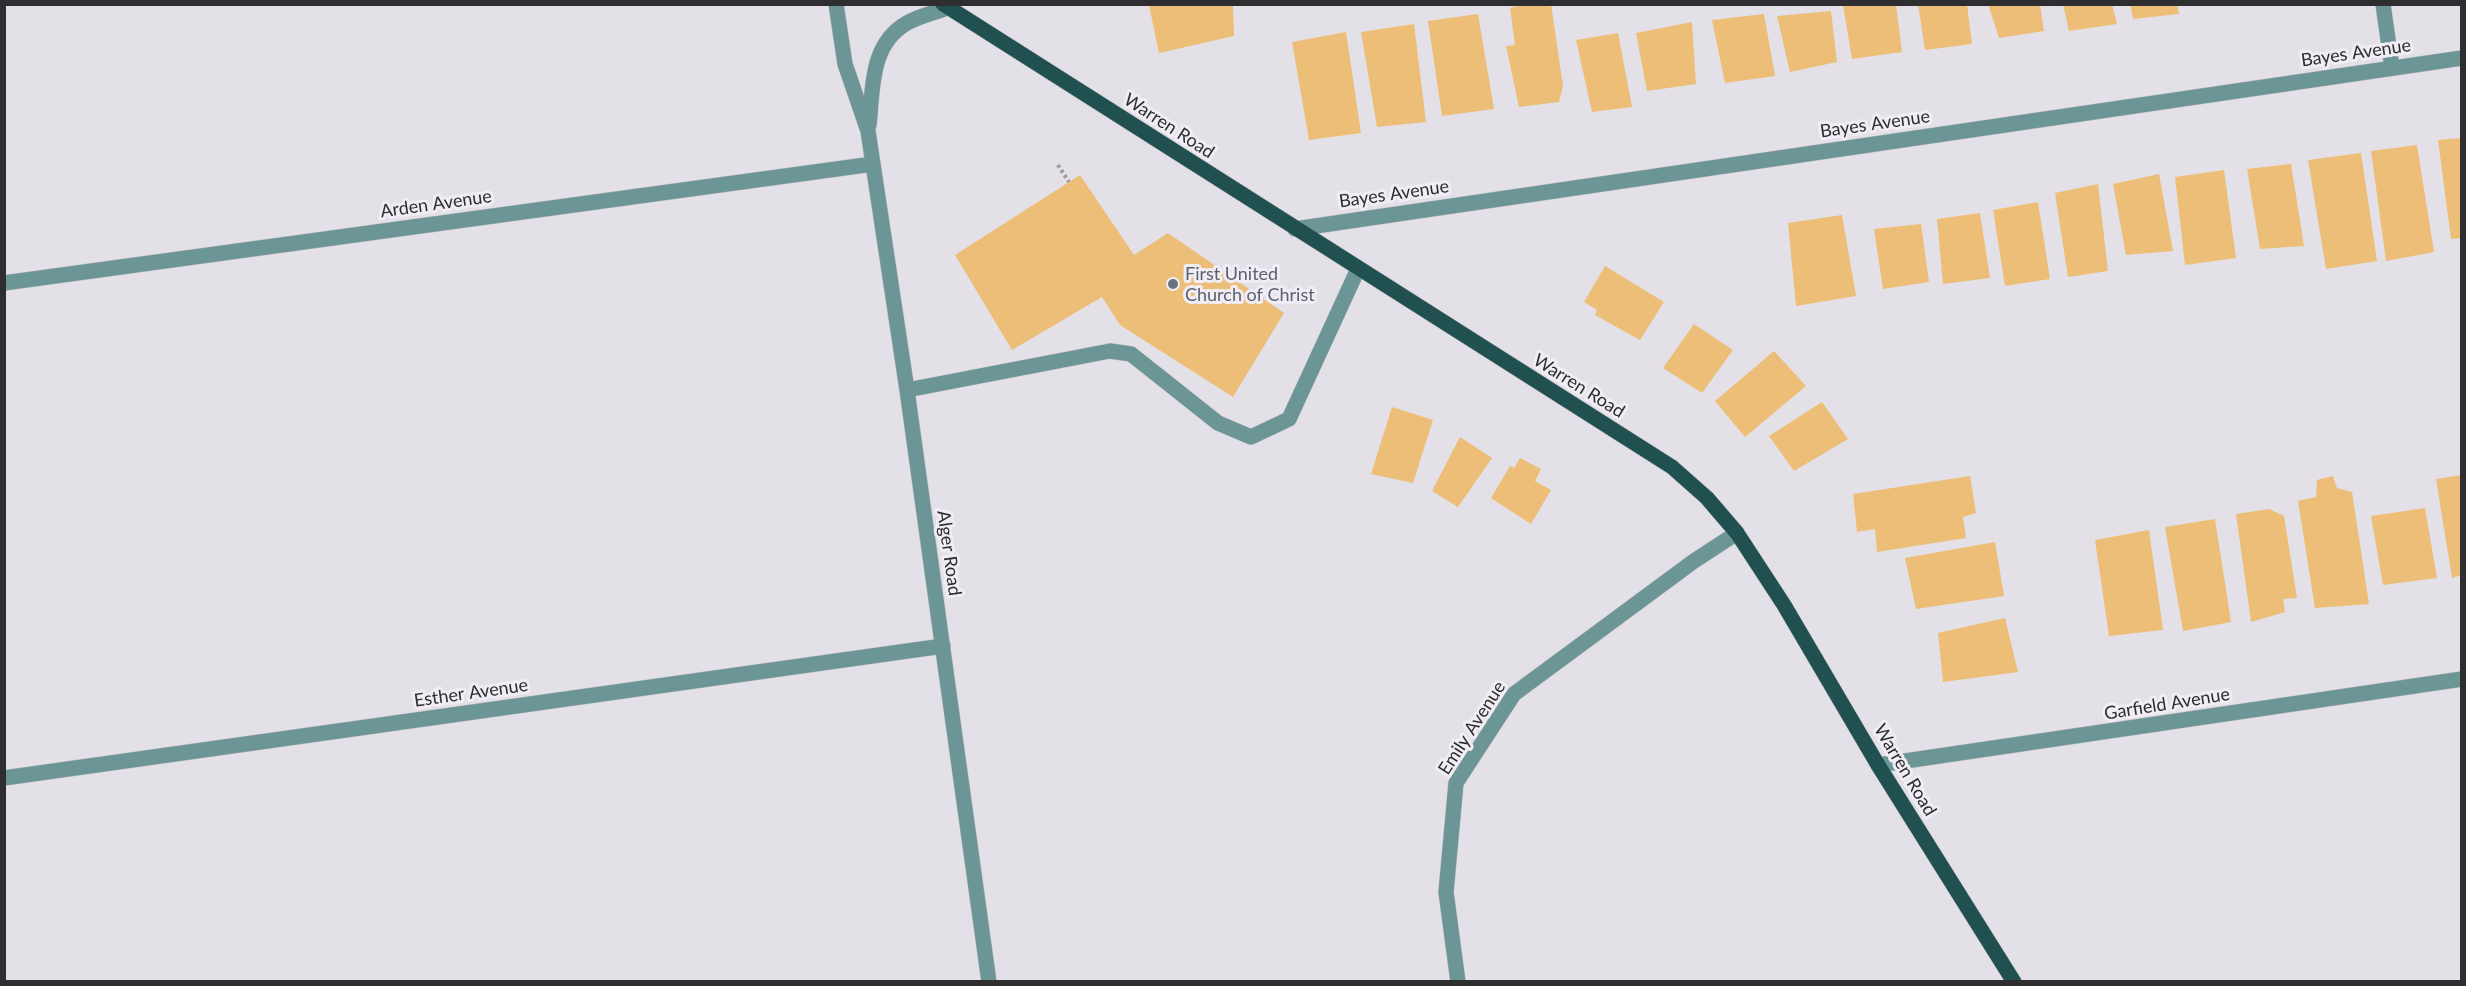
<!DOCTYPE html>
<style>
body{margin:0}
#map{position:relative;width:2466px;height:986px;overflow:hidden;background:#e4e0e7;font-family:Lato,sans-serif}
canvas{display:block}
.frame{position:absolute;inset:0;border:6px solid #2e2d2f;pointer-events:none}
</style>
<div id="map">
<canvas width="2466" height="986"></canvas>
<div class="frame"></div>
</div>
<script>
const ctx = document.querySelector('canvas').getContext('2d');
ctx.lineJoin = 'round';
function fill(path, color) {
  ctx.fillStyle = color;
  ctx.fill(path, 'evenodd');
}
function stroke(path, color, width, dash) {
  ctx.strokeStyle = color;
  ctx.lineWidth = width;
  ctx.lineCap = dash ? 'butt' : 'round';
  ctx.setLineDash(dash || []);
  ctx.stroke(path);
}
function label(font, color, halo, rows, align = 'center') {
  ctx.font = font + ' Lato,sans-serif';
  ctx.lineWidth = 6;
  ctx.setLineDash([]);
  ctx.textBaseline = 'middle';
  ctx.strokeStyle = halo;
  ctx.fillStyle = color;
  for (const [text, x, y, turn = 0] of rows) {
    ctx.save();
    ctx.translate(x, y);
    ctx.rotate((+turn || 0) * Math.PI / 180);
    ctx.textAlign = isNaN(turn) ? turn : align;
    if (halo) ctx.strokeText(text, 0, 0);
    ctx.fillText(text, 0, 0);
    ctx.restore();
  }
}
const building = new Path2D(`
 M1523 4H1551L1563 86 1559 102 1519 107 1506 46 1515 45 1510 8Z
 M1896 4 1902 52 1852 59 1843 5Z
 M1918 4H1967L1972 44 1925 50Z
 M1988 4H2040L2044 31 1999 38Z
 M2063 4H2112L2117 24 2069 31Z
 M2130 4H2177L2179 14 2133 19Z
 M1149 5H1233L1234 36 1159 53Z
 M1831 11 1837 62 1790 72 1777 16Z
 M1478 14 1494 109 1442 116 1428 21Z
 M1764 14 1775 76 1725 83 1712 20Z
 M1692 22 1696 84 1647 91 1636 33Z
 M1414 24 1426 122 1377 127 1361 32Z
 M1346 32 1361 133 1309 140 1292 42Z
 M1618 33 1632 107 1592 112 1576 40Z
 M2462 138V238L2451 239 2438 140Z
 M2417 145 2434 252 2386 261 2371 151Z
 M2361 153 2377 261 2326 269 2308 160Z
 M2291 164 2304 246 2260 249 2247 169Z
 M2224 170 2236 258 2185 265 2175 177Z
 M2159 174 2173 251 2126 255 2113 184Z
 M1080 175 1134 255 1168 233 1284 313 1233 397 1120 325 1102 297 1012 350 955 255Z
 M2098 184 2108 271 2068 277 2055 193Z
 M2038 202 2050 279 2005 286 1993 210Z
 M1980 213 1990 278 1943 284 1937 219Z
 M1842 215 1856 296 1796 306 1788 223Z
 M1921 224 1929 282 1883 289 1874 229Z
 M1605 266 1664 302 1640 340 1595 315 1597 310 1584 302Z
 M1694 324 1733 350 1702 393 1663 368Z
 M1774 351 1806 386 1745 437 1715 401Z
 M1822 402 1848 439 1794 471 1769 436Z
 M1392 407 1433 420 1413 483 1371 474Z
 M1460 437 1492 458 1458 507 1432 491Z
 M1520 458 1541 469 1535 481 1551 490 1531 524 1491 498 1510 466 1514 468Z
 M2462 475V575L2452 578 2436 479Z
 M1970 476 1976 513 1963 517 1966 538 1877 552 1875 529 1857 532 1853 494Z
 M2333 476 2337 488 2352 492 2369 604 2315 608 2298 501 2316 497 2317 480Z
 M2425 508 2437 578 2383 585 2371 516Z
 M2269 509 2284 516 2297 598 2283 599 2285 612 2251 622 2236 514Z
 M2215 519 2231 622 2183 631 2165 527Z
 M2149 530 2163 630 2109 636 2095 540Z
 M1995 542 2004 596 1916 609 1905 558Z
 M2005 618 2018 672 1943 682 1938 633Z`);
const path = new Path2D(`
 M1058 165 1069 182`);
const minor = new Path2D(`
 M836 4 845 64 868 131 907 390 989 982
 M2383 4 2392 68
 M869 125C873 88 870 44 907 23 919 16 934 13 947 8
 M1295 229 2462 58
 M4 283 873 164
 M907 390 1110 351 1131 354 1218 423 1251 437 1289 419 1358 269
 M1878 765 2462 679
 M4 778 943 646
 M1458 982 1446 892 1456 783 1514 694 1694 561 1737 533`);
const major = new Path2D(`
 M943 4 1672 467 1707 498 1737 533 1784 605 1878 765 2014 982`);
const markers = [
 [1173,284,6,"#6b7280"]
];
const streetNames = [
 ["Bayes Avenue",2356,53,-8],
 ["Bayes Avenue",1875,124,-8],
 ["Warren Road",1169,126,33],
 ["Bayes Avenue",1394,194,-8],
 ["Arden Avenue",436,204,-8],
 ["Warren Road",1579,386,32],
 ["Alger Road",949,553,82],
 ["Esther Avenue",471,693,-8],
 ["Garfield Avenue",2167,704,-9],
 ["Emily Avenue",1472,728,-57],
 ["Warren Road",1905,770,59]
];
const worshipNames = [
 ["First United",1185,274],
 ["Church of Christ",1185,295]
];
fill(building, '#ecbe77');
stroke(minor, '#c0bcc2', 16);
stroke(major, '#c0bcc2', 16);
stroke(path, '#9e9ba0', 4, [3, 3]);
stroke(minor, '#6b9695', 15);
stroke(major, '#205150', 15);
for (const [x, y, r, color] of markers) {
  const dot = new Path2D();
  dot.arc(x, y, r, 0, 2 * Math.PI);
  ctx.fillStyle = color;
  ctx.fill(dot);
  stroke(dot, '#f1edf5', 2);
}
label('18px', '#2e2d2f', '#f1edf5', streetNames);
label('18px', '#5b616d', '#f1edf5', worshipNames, 'left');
</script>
